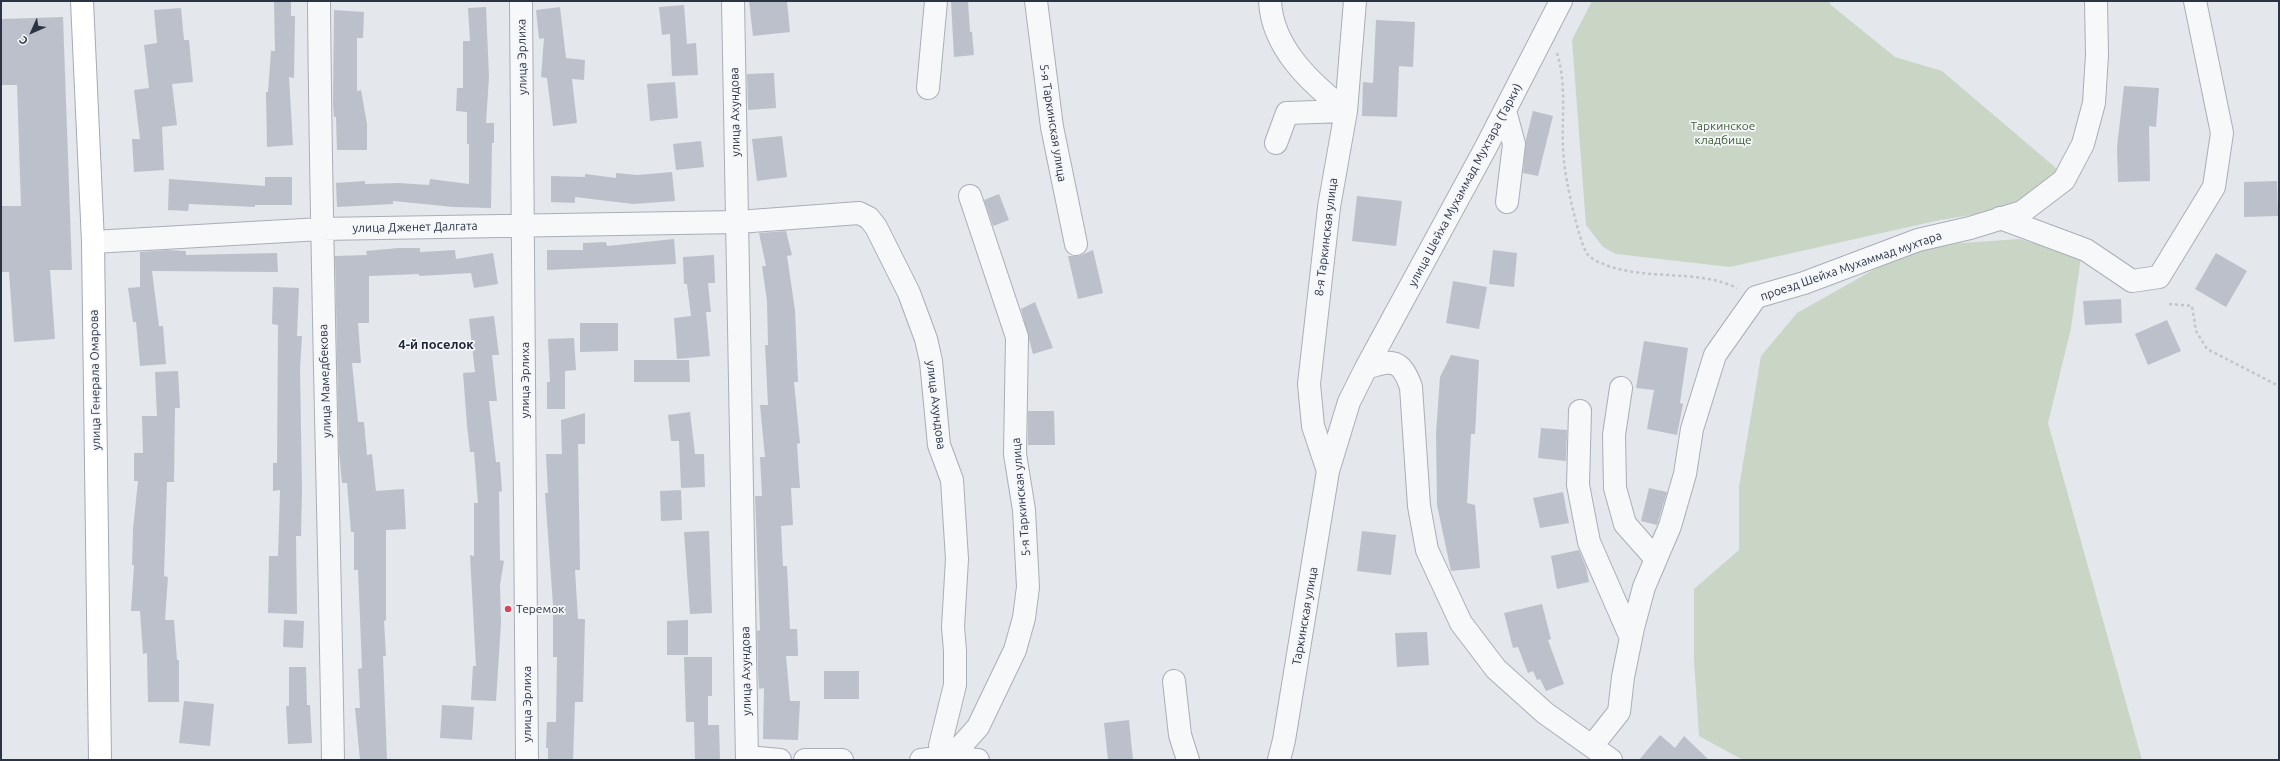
<!DOCTYPE html>
<meta charset="utf-8">
<style>
body{margin:0}
#map{position:relative;width:2280px;height:761px;overflow:hidden;background:#e4e7ec;font-family:Ubuntu,sans-serif}
canvas{display:block}
.frame{position:absolute;inset:0;border:2px solid #2b3445;pointer-events:none}
.north{position:absolute;left:12px;top:12px;width:40px;height:40px;-webkit-text-stroke:3px #f4f6f9;paint-order:stroke;rotate:225deg;font-size:11px;font-weight:700;line-height:16px;text-align:center;color:#2b3445}
.north::after{content:'';display:block;margin:auto;width:14px;height:18px;background:#2b3445;clip-path:polygon(50% 0,100% 100%,50% 72%,0 100%)}
</style>
<div id="map">
<canvas width="2280" height="761"></canvas>
<div class="frame"></div>
<div class="north">С</div>
</div>
<script>
const ctx = document.querySelector('canvas').getContext('2d');
ctx.lineJoin = 'round';
function fill(path, color) {
  ctx.fillStyle = color;
  ctx.fill(path, 'evenodd');
}
function stroke(path, color, width, dash) {
  ctx.strokeStyle = color;
  ctx.lineWidth = width;
  ctx.lineCap = dash ? 'butt' : 'round';
  ctx.setLineDash(dash || []);
  ctx.stroke(path);
}
function label(font, color, halo, rows, align = 'center') {
  ctx.font = font + ' Ubuntu,sans-serif';
  ctx.lineWidth = 3.5;
  ctx.setLineDash([]);
  ctx.textBaseline = 'middle';
  ctx.strokeStyle = halo;
  ctx.fillStyle = color;
  for (const [text, x, y, turn = 0] of rows) {
    ctx.save();
    ctx.translate(x, y);
    ctx.rotate((+turn || 0) * Math.PI / 180);
    ctx.textAlign = isNaN(turn) ? turn : align;
    if (halo) ctx.strokeText(text, 0, 0);
    ctx.fillText(text, 0, 0);
    ctx.restore();
  }
}
const green = new Path2D(`
 M1592 1H1829L1831 5 1895 57 1942 71 2063 174 2017 208 1940 220 1730 267 1616 254 1603 247 1586 225 1572 40Z
 M2019 239 2081 257 2071 328 2048 423 2142 760H1743L1699 736 1694 660V589L1739 550V487L1761 356 1797 313 1898 256 1934 245Z`);
const building = new Path2D(`
 M274 1H291V16H295L294 78 289 77 293 145 267 147 266 92H268L271 51H275Z
 M749 1H787L790 32 753 36Z
 M951 1H968L970 32H972L974 55 954 57Z
 M684 5 687 44 696 43 698 75 672 76 670 34 662 35 659 7Z
 M486 7 489 77 486 123H494V143H492L491 208 454 207 393 201V204L337 207 336 183 365 181V184L399 183 429 185 430 179 469 184V144H467V112L456 111 457 88H463V41H470L468 8Z
 M560 7 566 58 585 60 584 80 572 79 577 123 553 126 547 78 541 77 544 38 539 39 536 10Z
 M181 8 184 40H189L193 82 172 84 177 125 162 127 164 170 134 172 132 139H140L134 90 149 88 144 45 157 43 154 10Z
 M334 10 364 12 363 38H357V91L361 90 367 124V150H337L336 117H334L333 104Z
 M63 17 72 270H50L55 339 14 342 9 272H1V206H21L17 85H1V19Z
 M1376 20 1415 22 1413 67 1399 66 1397 117 1362 116 1363 82 1373 83Z
 M774 73 776 108 748 110 747 74Z
 M675 82 678 118 650 121 647 84Z
 M2124 86 2159 88 2156 127 2149 126 2150 181 2118 182 2117 147Z
 M1533 111 1553 116 1538 176 1523 173 1526 139Z
 M782 136 787 177 757 181 752 139Z
 M701 141 704 167 676 170 673 144Z
 M672 172 675 201 633 204 575 197V203L551 202V176L585 177V174L616 178V173L637 175Z
 M265 177H292V205H255V207L189 204 188 211 168 210 169 179 265 186Z
 M2277 181 2278 216 2244 217V182Z
 M999 194 1009 220 993 226 984 200Z
 M1357 196 1402 201 1396 246 1352 241Z
 M786 231 792 255 787 256 795 310 798 382H794L800 443 797 444 800 488H791L793 525 781 526 783 566H787L790 629H797L798 656H786L790 701H800L798 740 763 739 764 688 759 689 758 672 757 631 760 630 755 496H762L760 457H765L760 405H768L765 345H768L767 301 762 266H766L759 233Z
 M674 239 676 264 547 270V250H583V243L606 242 607 246Z
 M398 248H420V252L455 250 456 259 493 253 498 284 474 288 471 273 419 276V274L369 276V323H358L361 363H352L358 422H364L367 455 372 454 376 491 404 489 406 529 386 530V620L384 621 386 656H383L387 760H360L355 708H360L358 669 362 668 358 570H354V532H351L347 483H342L339 452 335 256 367 255 366 251Z
 M167 250 186 251V255L277 253 278 272 152 271 159 326H163L166 364 140 366 136 322H133L128 288 140 287V252Z
 M1093 250 1103 293 1078 299 1068 256H1079Z
 M1493 250 1517 253 1514 287 1489 284Z
 M2216 253 2247 271 2226 307 2195 289Z
 M714 255 715 283H708L711 312H706L710 356 677 359 674 318 691 316 687 284H684L683 257Z
 M1453 281 1487 287 1479 329 1446 323Z
 M273 287 299 288 297 336H302L300 369 302 490 301 536H296L297 614 268 613 269 556H278L280 490 273 491V463H277L278 325 272 324Z
 M2121 299 2122 323 2085 325 2083 301Z
 M1035 302 1053 348 1033 354 1021 309Z
 M494 316 499 355H492L497 401H489L496 462H500L502 491 499 492 500 560 504 561 500 585 501 623 496 701 471 700 473 666H476L470 555 474 556V503H478L474 452H470L467 425 463 373 475 372 469 319Z
 M2167 320 2181 351 2148 365 2135 334Z
 M580 323H618V351L580 352Z
 M574 338 576 370 565 371V409H547V382H550L548 339Z
 M1644 341 1688 348 1680 403 1683 404 1677 435 1647 429 1654 390 1636 388Z
 M1451 355 1479 360 1475 434H1471L1467 503 1475 505 1480 568 1451 571 1437 505 1436 433 1440 377Z
 M634 360H689L690 382H634Z
 M178 371 180 408H175L174 482H167L164 576 168 577 165 620H174L177 660H179V702H148L147 653 143 654 140 611H131L134 565H132L133 529 138 481H134V453H143L142 416H157L155 372Z
 M1028 411H1054L1055 445H1028Z
 M690 412 695 454H704L705 487 681 488 679 441H671L668 415Z
 M585 413V444H578L580 570H575L578 619H585L583 702H575L573 760H548V748H546L547 722H556L557 657H553V605L545 493H548L546 454H562L561 420Z
 M1541 428 1567 430 1566 461 1538 458Z
 M1649 488 1667 492 1657 525 1641 521Z
 M681 490 682 520 661 521 660 491Z
 M1563 492 1569 523 1540 528 1533 498Z
 M709 531 712 613 690 614 684 532Z
 M1362 531 1396 535 1391 575 1357 571Z
 M1579 550 1586 567 1589 582 1557 589 1551 556Z
 M1542 604 1551 639 1548 640 1564 684 1546 691 1540 679 1537 680 1533 671 1528 673 1518 647 1513 648 1504 613Z
 M284 620 304 621 303 648 283 647Z
 M688 620V655H667V621Z
 M1427 632 1429 665 1397 667 1395 633Z
 M684 657H712V696H708V725H719L720 760H695L694 722H686Z
 M289 667H306L307 705H310L312 743 288 744 286 706H289Z
 M824 671H859V699H824Z
 M184 701 214 704 210 746 179 743Z
 M442 705 474 707 472 740 440 738Z
 M1129 720 1133 760H1108L1104 723Z
 M1660 735 1675 748 1684 736 1709 760H1639Z`);
const path = new Path2D(`
 M1557 53C1568 89 1560 124 1564 161 1565 177 1579 244 1588 255 1591 258 1597 262 1601 263 1644 282 1696 268 1737 288
 M2169 304 2192 306 2196 331 2207 349 2279 386`);
const minor = new Path2D(`
 M319 1C321 254 329 507 333 760
 M521 1 527 760
 M733 1 747 760
 M1036 1 1052 127 1076 244
 M1270 1C1272 48 1311 83 1346 111
 M928 88 936 1
 M1505 111 1514 144 1507 202
 M1276 143 1287 113 1346 111
 M2000 218 2086 250 2132 281 2159 277 2214 187 2222 133 2195 1
 M93 242 321 229 738 222 859 213 869 218 876 227 909 293 926 339 931 361 939 445 952 480 957 559 953 627 955 651V685L940 746 945 757 961 746 978 727 1015 650 1024 618 1028 587 1024 510 1015 454 1017 337 970 196
 M1366 368C1392 359 1401 359 1411 387L1419 506 1427 550 1461 623 1496 669 1545 713 1611 760
 M1621 388 1614 435 1615 488 1625 524 1656 559
 M1580 411 1578 485 1589 542 1631 638
 M1328 471 1313 426 1309 384 1329 207 1346 111 1355 1
 M1174 681 1180 735 1188 760
 M1592 746 1619 712 1623 677 1633 628 1644 587 1670 526 1685 474 1692 429 1715 355 1756 297 1804 283 1918 240 1970 228 2022 212 2064 180 2083 144 2094 103 2097 55 2096 1
 M747 757 780 760
 M805 760H842
 M921 760 945 757 978 760
 M1279 760 1284 740 1328 471 1349 402 1366 368 1485 149 1561 1`);
const major = new Path2D(`
 M82 1 93 242 100 760`);
const markers = [
 [508,609,4,"#d1495b"]
];
const streetNames = [
 ["улица Эрлиха",522,57,-91],
 ["улица Ахундова",735,112,-91],
 ["5-я Таркинская улица",1053,123,81],
 ["улица Шейха Мухаммад Мухтара (Тарки)",1465,185,-62],
 ["улица Дженет Далгата",415,227,-1],
 ["8-я Таркинская улица",1326,237,-83],
 ["проезд Шейха Мухаммад мухтара",1851,266,-19],
 ["улица Генерала Омарова",95,380,-91],
 ["улица Эрлиха",525,380,-90],
 ["улица Мамедбекова",325,381,-92],
 ["улица Ахундова",936,405,83],
 ["5-я Таркинская улица",1021,497,-95],
 ["Таркинская улица",1305,616,-80],
 ["улица Ахундова",746,671,-91],
 ["улица Эрлиха",527,704,-90]
];
const parkNames = [
 ["Таркинское",1723,126],
 ["кладбище",1723,140]
];
const poiNames = [
 ["Теремок",516,609]
];
const neighbourhoodNames = [
 ["4-й поселок",436,345]
];
fill(green, '#c9d6c5');
fill(building, '#bbc0ca');
stroke(minor, '#a9aeb7', 24);
stroke(major, '#a3abb8', 24);
stroke(path, '#c2c5cb', 2.5, [3, 3]);
stroke(minor, '#f7f8fa', 22);
stroke(major, '#fff', 22);
for (const [x, y, r, color] of markers) {
  const dot = new Path2D();
  dot.arc(x, y, r, 0, 2 * Math.PI);
  ctx.fillStyle = color;
  ctx.fill(dot);
  stroke(dot, '#f4f6f9', 1.5);
}
label('12px', '#2b3445', '#f4f6f9', streetNames);
label('12px', '#3f6138', '#f4f6f9', parkNames);
label('12px', '#2b3445', '#f4f6f9', poiNames, 'left');
label('bold 13px', '#1d2536', '#f4f6f9', neighbourhoodNames);
</script>
